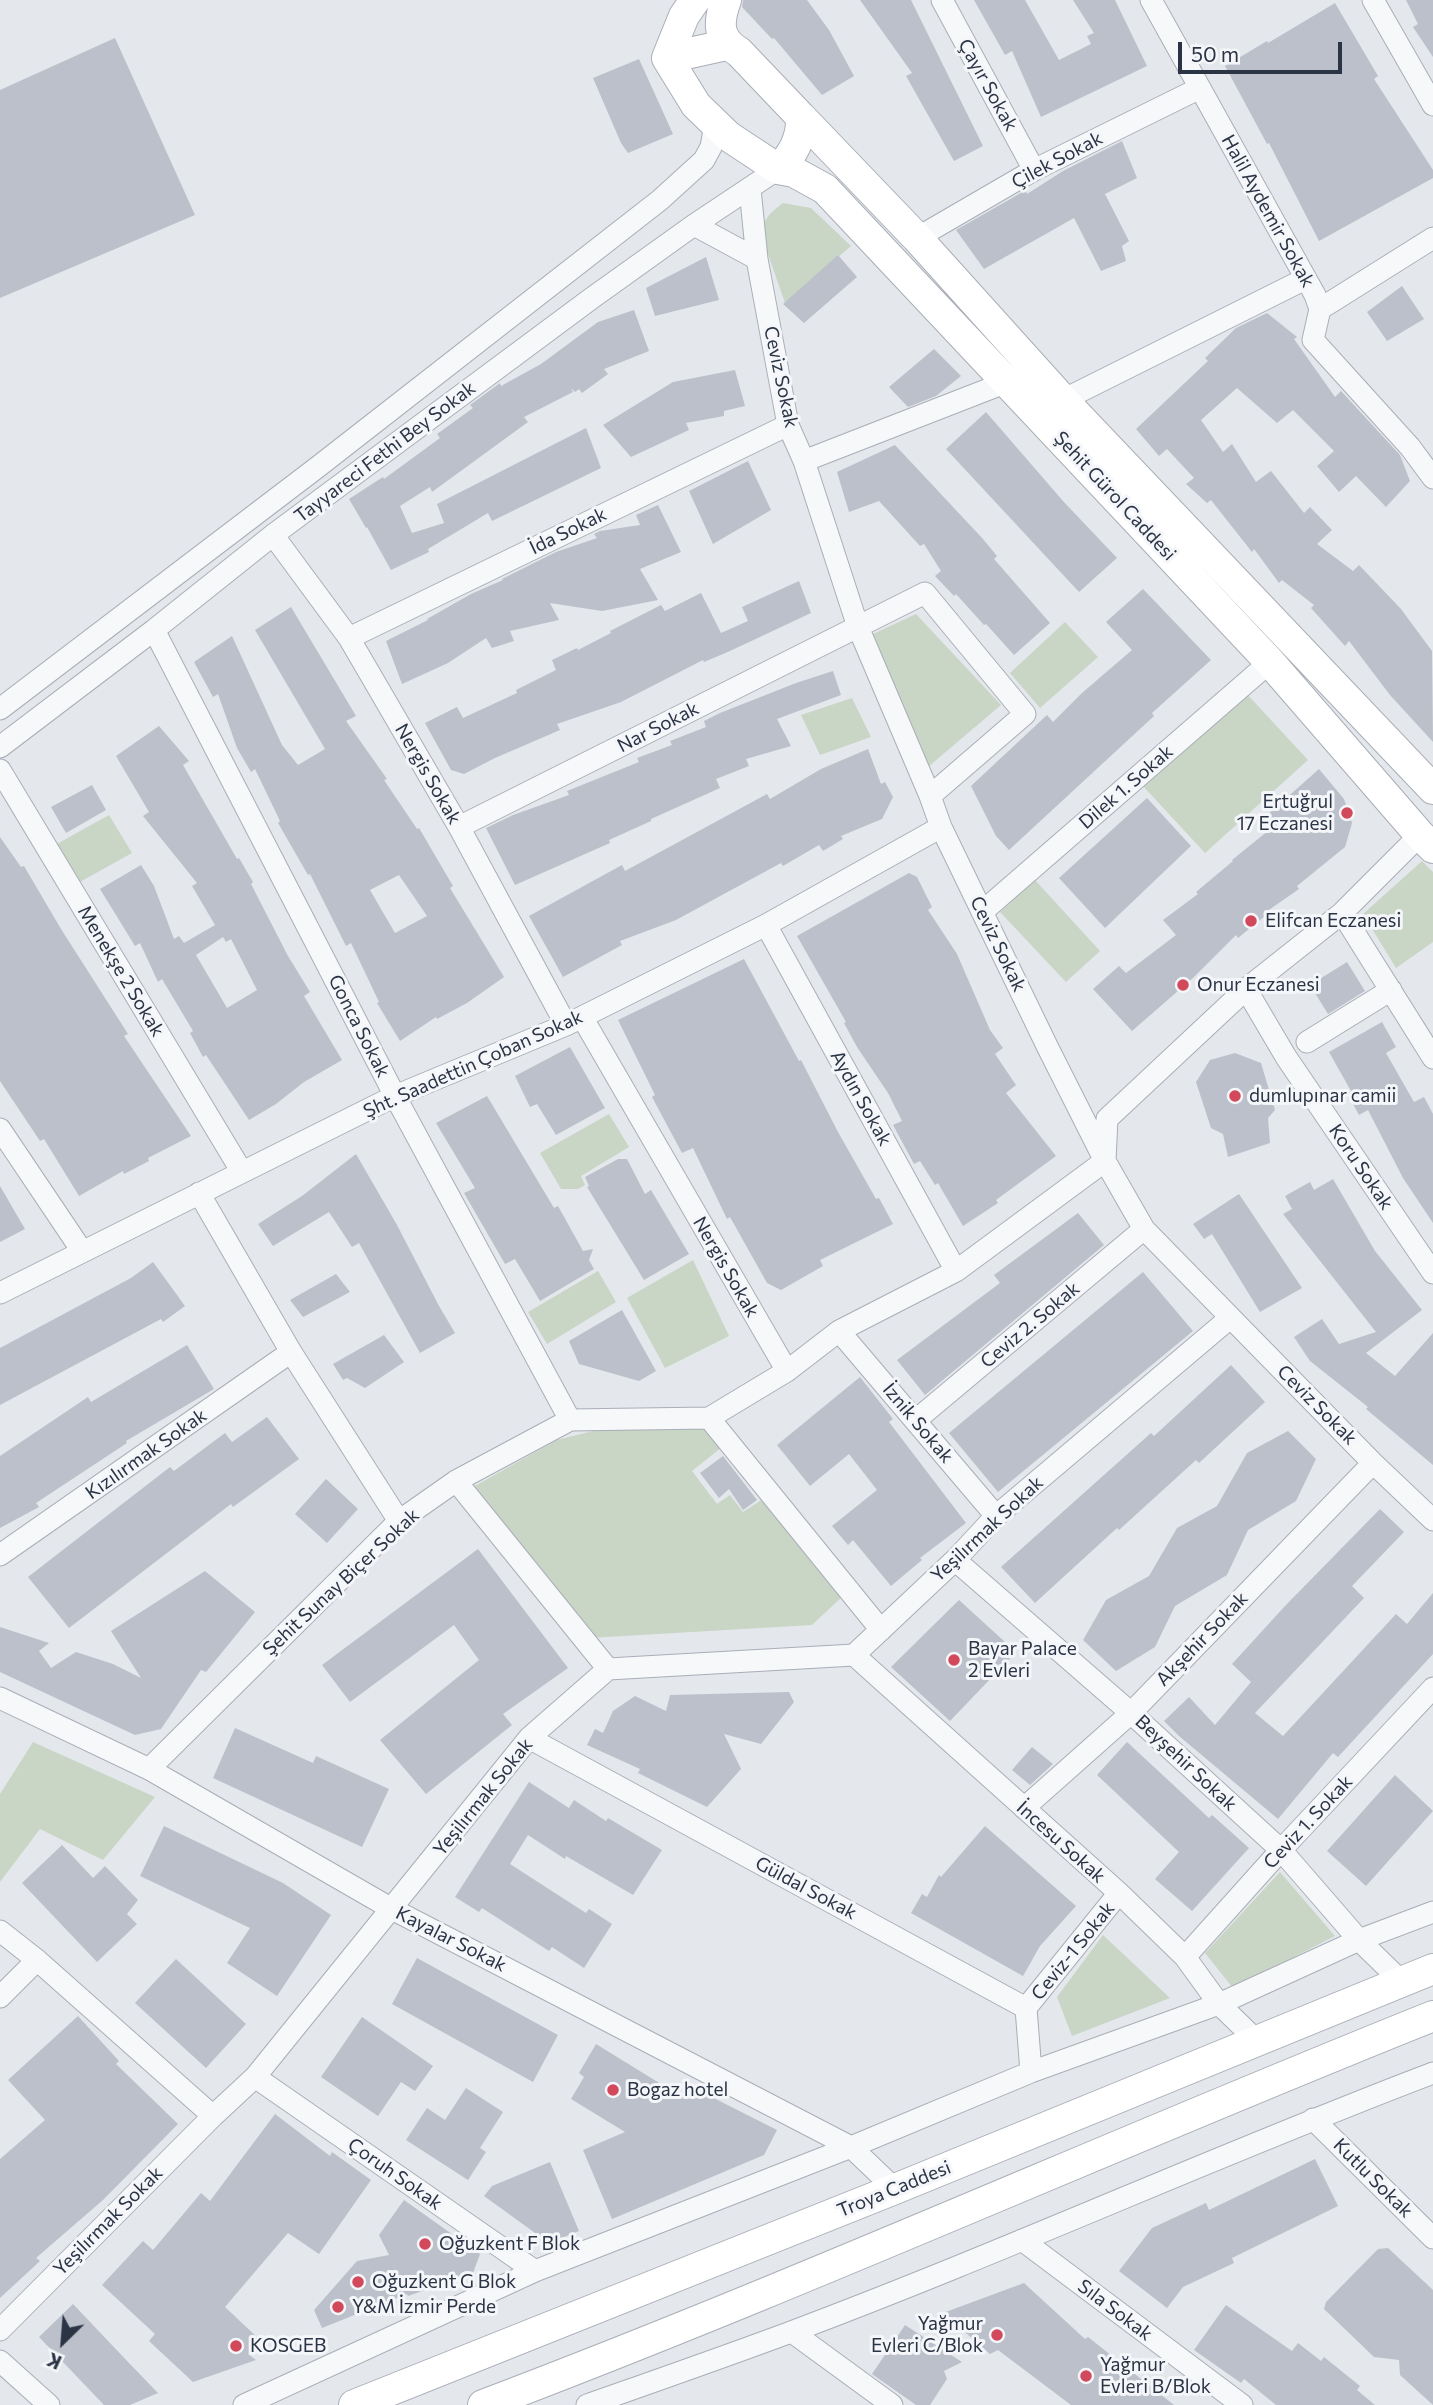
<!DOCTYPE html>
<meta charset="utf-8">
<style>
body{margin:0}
#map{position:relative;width:1433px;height:2405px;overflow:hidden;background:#e4e7ec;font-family:Commissioner,sans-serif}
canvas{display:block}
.north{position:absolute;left:28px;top:2307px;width:70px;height:70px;-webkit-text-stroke:5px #f4f6f9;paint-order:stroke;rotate:205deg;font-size:19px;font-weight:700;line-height:28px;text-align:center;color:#2b3445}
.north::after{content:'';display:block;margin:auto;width:24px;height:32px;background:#2b3445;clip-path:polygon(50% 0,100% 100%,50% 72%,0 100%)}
.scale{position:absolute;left:1178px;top:42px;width:164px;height:32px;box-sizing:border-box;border:4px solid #2b3445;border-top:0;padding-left:9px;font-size:21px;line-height:24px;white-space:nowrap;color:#2b3445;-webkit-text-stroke:5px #f4f6f9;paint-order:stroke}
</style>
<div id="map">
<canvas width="1433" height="2405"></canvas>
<div class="north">K</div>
<div class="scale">50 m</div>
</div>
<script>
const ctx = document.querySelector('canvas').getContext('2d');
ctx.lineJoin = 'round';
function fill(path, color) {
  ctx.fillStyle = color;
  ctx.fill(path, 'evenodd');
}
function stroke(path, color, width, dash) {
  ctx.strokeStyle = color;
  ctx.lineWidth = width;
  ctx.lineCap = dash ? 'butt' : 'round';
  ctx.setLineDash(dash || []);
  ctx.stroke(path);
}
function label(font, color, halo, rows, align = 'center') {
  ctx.font = font + ' Commissioner,sans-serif';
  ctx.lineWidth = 6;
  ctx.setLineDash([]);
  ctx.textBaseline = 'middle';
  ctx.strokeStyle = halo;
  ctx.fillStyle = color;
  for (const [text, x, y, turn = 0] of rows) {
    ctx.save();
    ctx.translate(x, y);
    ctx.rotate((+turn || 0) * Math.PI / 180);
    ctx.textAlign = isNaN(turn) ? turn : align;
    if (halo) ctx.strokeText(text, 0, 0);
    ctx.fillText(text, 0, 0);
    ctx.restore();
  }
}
const green = new Path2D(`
 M783 203 811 208 851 246 785 303 761 234C763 219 771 212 783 203Z
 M916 614 1001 705 928 767 873 634Z
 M1065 622 1098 657 1040 708 1010 673Z
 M1246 693 1308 760 1205 853 1143 786Z
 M852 698 871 737 820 755 801 715Z
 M109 815 132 853 78 883 55 845Z
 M1422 861 1433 872V942L1396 968 1363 914Z
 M1035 880 1100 951 1066 982 1000 912Z
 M609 1114 629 1147 581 1176 585 1185 578 1189H561L540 1153Z
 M693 1260 729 1336 665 1368 627 1298Z
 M598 1271 616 1302 547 1344 528 1312Z
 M613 1426 708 1428 722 1447 692 1471 717 1504 730 1495 743 1512 763 1499 844 1595 812 1625 589 1638 473 1487 557 1440Z
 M33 1742 155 1797 103 1860 40 1829 0 1882V1794Z
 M1280 1872 1335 1936 1233 1988 1205 1953Z
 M1103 1935 1170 1998 1072 2036 1057 1997Z`);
const building = new Path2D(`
 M743 0H807L829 30 854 76 822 95 774 38 772 39 742 7Z
 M860 0H911L983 146 954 161 906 76 912 73Z
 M974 0H1025L1059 60 1091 44 1087 36 1094 33 1073 0H1115L1147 66 1041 117 1012 51 1005 55Z
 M1406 0H1433V57L1413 27 1418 24Z
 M1335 3 1378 76 1374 79 1433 170V178L1319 241 1269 143 1267 144 1225 66 1267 41 1268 43Z
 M115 38 195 215 0 298V90Z
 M639 59 673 134 628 153 621 143 593 78Z
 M1122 141 1137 178 1105 194 1129 241 1122 246 1126 261 1101 271 1074 218 984 269 956 230 1026 190 1027 194 1063 171Z
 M838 255 857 277 804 323 783 304Z
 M706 257 719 300 655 316 646 288Z
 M1402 286 1424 319 1387 341 1367 312Z
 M634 310 649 351 604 369 608 374 582 393 579 389 575 392 571 388 573 392 524 417 528 422 432 492 430 487 400 506 412 533 444 523 437 504 586 428 601 468 492 521 488 513 428 549 429 552 391 570 367 527 366 528 349 499 383 477 384 479 440 438 437 434 473 408 470 405 500 383 501 386 541 364 598 322Z
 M1267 313 1297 337 1294 339 1335 397 1341 391 1400 455 1410 481 1386 507 1356 476 1339 492 1317 466 1334 451 1293 410 1277 423 1237 388 1201 420 1223 452 1232 444 1256 482 1271 471 1304 513 1310 507 1332 530 1317 544 1353 571 1359 565 1401 609 1432 651 1433 742 1390 695 1349 641 1345 646 1311 608 1314 605 1282 580 1279 583 1254 549 1252 552 1211 500 1207 503 1186 484 1194 478 1167 449 1159 456 1136 429 1208 361 1205 358 1236 328Z
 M934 349 961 376 936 396 908 407 889 387Z
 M735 370 745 406 724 411V416L686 423 689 430 631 457 603 425 673 382Z
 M986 412 1063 501 1117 558 1079 592 946 449Z
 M895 445 983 539 997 556 994 559 1050 623 1014 655 986 624 984 625 956 594 954 596 935 576 941 571 924 544 920 546 879 501 849 512 837 472Z
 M748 461 771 510 713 544 689 491Z
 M658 505 681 552 640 569 658 600 602 611 550 603 559 620 510 631 514 641 492 648 486 638 448 663 402 684 386 641 428 620 427 619 471 594 503 580 502 579 556 552 597 538 594 534 600 531 640 525 636 515Z
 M799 581 811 613 730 651 704 662 703 660 621 702 557 724 560 730 495 758 464 774 451 770 425 723 457 707 463 718 517 693 516 690 556 670 552 660 577 648 578 650 611 633 610 631 661 605 665 611 701 593 721 633 748 621 742 607Z
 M1143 589 1211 660 1152 713 1154 716 1009 850 996 836 971 786 1047 715 1053 722 1082 693 1132 650 1106 622Z
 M291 607 356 716 346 721 387 779 384 780 417 829 419 828 453 886 450 888 504 977 467 1003 437 1019 436 1017 400 1041 377 1003 379 1002 351 943 346 946 310 874 308 875 278 823 280 821 255 769 251 772 237 748 218 694 213 697 194 662 232 636 282 745 298 765 325 749 255 630ZM399 875 427 916 395 933 370 890Z
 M833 671 841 695 777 719 791 746 746 759 749 766 716 779 720 788 651 819V821L609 840 610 843 515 885 486 828 513 815 569 795 567 791 639 762 637 758 672 745 670 741 706 727 704 721 720 713 796 683Z
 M159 726 189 761 183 765 237 859 239 858 253 882 251 884 288 956 310 992 304 996 342 1060 304 1082 276 1104 249 1120 206 1055 203 1057 190 1033 193 1031 162 979 158 982 140 943 135 946 100 889 141 865 154 886 174 939 179 936 184 943 215 925 192 886 197 883 143 816 149 812 116 756ZM223 937 226 942 231 939 257 990 227 1008 196 955Z
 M868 749 881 784 885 782 893 797 882 819 841 836 843 839 823 851 819 845 783 866 781 863 676 920 620 941 622 945 563 977 529 916 622 865 625 871 767 794 770 799 821 769Z
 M1319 769 1344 799 1352 823 1345 847 1297 886 1299 889 1263 914 1265 916 1238 938 1236 935 1194 977 1132 1031 1093 989 1119 966 1126 973 1176 935 1163 920 1198 894 1196 892 1233 861 1232 860 1274 826 1265 817Z
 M92 785 106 810 66 833 51 807Z
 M1147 798 1191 846 1105 928 1059 878Z
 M0 837 21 867 24 866 61 929 128 1034 124 1036 191 1136 148 1158 149 1161 124 1174 123 1171 79 1196 44 1139 40 1141 0 1081Z
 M909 873 917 877 932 907 928 910 957 954 990 1030 1003 1048 995 1054 1016 1085 1006 1093 1056 1156 996 1200 998 1203 963 1226 938 1183 935 1185 920 1161 914 1164 893 1125 902 1121 888 1093 857 1047 844 1023 846 1022 797 936Z
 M744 959 799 1061 801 1060 838 1132 876 1199 879 1198 893 1224 820 1260 823 1266 781 1290 767 1283 730 1217 727 1219 693 1148 682 1153 652 1097 655 1095 618 1020Z
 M1347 962 1365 991 1328 1014 1310 985Z
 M1382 1022 1396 1047 1386 1053 1414 1102 1424 1097 1433 1114V1223L1403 1178 1368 1110 1359 1115 1347 1093 1351 1091 1329 1052Z
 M570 1047 605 1108 556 1135 537 1104 530 1107 515 1076Z
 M1235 1053 1261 1063 1275 1110 1268 1118 1270 1143 1228 1157 1223 1134 1211 1128 1196 1082 1210 1060Z
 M487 1096 554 1208 558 1206 583 1251 593 1249 589 1260 594 1269 540 1301 515 1259 505 1264 464 1193 475 1188 436 1123Z
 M356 1154 397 1225 439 1306 455 1333 420 1353 359 1243 352 1247 329 1212 273 1246 258 1224 302 1196Z
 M618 1159H627L645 1194 651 1190 689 1254 644 1280 587 1187 589 1186 585 1177Z
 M1333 1179 1375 1251 1422 1310 1366 1353 1395 1376 1433 1333V1465L1366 1409 1368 1407 1310 1361 1294 1337 1322 1319 1339 1344 1376 1332 1283 1214 1292 1209 1285 1196 1310 1182 1314 1190Z
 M0 1186 25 1229 0 1242Z
 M1239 1194 1302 1288 1260 1312 1212 1234 1204 1239 1193 1224Z
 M1078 1213 1104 1245 925 1395 897 1360 1000 1283 994 1275Z
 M153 1262 185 1306 163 1322 161 1319 0 1405V1348L131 1278Z
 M1143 1272 1193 1331 998 1492 949 1433Z
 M336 1274 350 1292 303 1317 290 1300Z
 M622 1310 656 1371 639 1381 579 1364 569 1341Z
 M384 1335 404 1362 365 1388 347 1378 343 1380 333 1364Z
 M187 1345 214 1389 126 1441 127 1443 36 1503 39 1507 0 1528V1456L88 1397 91 1402Z
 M1231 1365 1265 1402 1199 1463 1196 1460 1119 1530 1117 1528 1035 1603 1001 1567 1151 1433 1154 1436Z
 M860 1377 893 1419 889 1422 966 1523 920 1558 922 1560 891 1586 853 1540 848 1545 832 1526 877 1490 849 1454 810 1486 777 1445Z
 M267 1417 299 1459 233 1507 231 1504 69 1628 28 1577 170 1467 174 1471 225 1433 232 1442Z
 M1288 1431 1316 1459 1296 1501 1248 1530 1227 1575 1175 1606 1155 1647 1116 1671 1083 1640 1106 1600 1149 1576 1177 1528 1217 1506 1247 1453Z
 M723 1456 757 1500 743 1510 729 1489 719 1498 700 1473Z
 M326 1479 358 1509 327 1543 295 1514Z
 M1380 1509 1404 1532 1352 1586 1364 1598 1255 1713 1283 1736 1396 1614 1407 1624 1433 1593V1654L1338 1757 1333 1753 1278 1819 1179 1736 1164 1721 1189 1697 1215 1725 1251 1682 1232 1664 1285 1606Z
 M478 1549 568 1668 503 1714 512 1725 426 1794 380 1740 479 1660 454 1625 350 1702 322 1665Z
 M205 1571 255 1612 206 1672 201 1670 161 1729 135 1735 0 1672V1627L49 1643 39 1651 51 1668 76 1652 113 1664 141 1678 111 1631Z
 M959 1600 1016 1652 950 1721 891 1667Z
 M789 1692 794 1702 761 1744 724 1734 741 1769 707 1807 638 1773 640 1769 587 1745 595 1729 603 1733 613 1711 635 1696 666 1711 670 1695Z
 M235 1728 313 1763 316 1756 389 1789 362 1847 213 1778Z
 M1127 1742 1209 1818 1212 1815 1249 1848 1192 1911 1155 1879 1179 1852 1097 1775Z
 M1032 1747 1053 1764 1030 1785 1012 1770Z
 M1395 1775 1433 1811 1366 1886 1327 1851Z
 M529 1782 569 1808 574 1800 606 1821 608 1818 662 1850 633 1895 566 1856 565 1859 528 1835 510 1864 586 1913 589 1909 612 1924 584 1968 552 1947 549 1951 482 1908 479 1912 455 1897Z
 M164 1826 283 1883 331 1915 277 1996 227 1963 250 1928 140 1876Z
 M985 1826 1076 1906 1040 1946 1023 1976 911 1913 922 1894 927 1897 939 1875 941 1877Z
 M62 1845 93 1878 105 1866 138 1900 127 1914 137 1924 97 1962 22 1883Z
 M417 1958 558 2035 533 2082 392 2004Z
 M176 1959 246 2024 206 2068 135 2003Z
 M78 2016 119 2061 116 2064 178 2124 103 2200 36 2258 40 2261 0 2298V2159L45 2120 8 2080Z
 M362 2017 433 2066 415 2091 401 2082 378 2116 321 2077Z
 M596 2044 682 2097 688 2085 777 2130 764 2155 612 2219 583 2150 625 2132 571 2099 584 2077 579 2073Z
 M466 2088 503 2112 480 2148 486 2152 468 2180 406 2140 427 2108 445 2120Z
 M275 2114 330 2156 332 2152 371 2180 319 2254 288 2233 225 2307 259 2339 248 2354 256 2360 193 2382 149 2341 155 2334 102 2285 143 2241 153 2250 201 2193 210 2201Z
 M1315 2159 1338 2206 1232 2258 1234 2263 1183 2287 1167 2308 1119 2271 1152 2228 1206 2203 1209 2210Z
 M550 2162 579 2231 549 2243 484 2196 492 2186Z
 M404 2200 480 2254 473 2273 408 2296 407 2294 322 2328 314 2310 357 2261 389 2255 379 2235Z
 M1388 2248 1433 2290V2405L1400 2375 1399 2360 1374 2357 1324 2309 1326 2302 1378 2249Z
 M1024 2283 1085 2339 1088 2337 1174 2405H1071L998 2350 990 2354 943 2313Z
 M73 2304 129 2363 158 2393 130 2405H104L39 2337Z
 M1226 2305 1292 2351 1298 2343 1321 2361 1324 2357 1360 2386 1357 2390 1375 2405H1276L1244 2379 1241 2383 1194 2350Z
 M905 2325 962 2362 944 2371 947 2379 930 2405H916L872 2374Z`);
const minor = new Path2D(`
 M942 0 1034 170
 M1151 0 1315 295 1320 309 1313 340 1410 447 1433 478
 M1373 0 1433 105
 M750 189 757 259 788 425 804 461 858 627 930 796 941 827 1048 1048 1105 1161 1144 1229 1373 1463 1433 1520
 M694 225 757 259
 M917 238 1034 170 1200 88
 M1320 309 1433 238
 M1063 400 1305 279
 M804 461 1007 382
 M273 535 349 638 459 827 566 1025
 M154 630 395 1096 570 1420
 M349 638 788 425
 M0 709 319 466 660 200 704 160 711 147 715 124
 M0 747 154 630 273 535 592 298 694 225 778 169
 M0 770 242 1172
 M459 827 925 593 1025 714 930 796
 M982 912 1270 662
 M1342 913 1433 1058
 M766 925 956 1271
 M1246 989 1286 1057 1433 1273
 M582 1017 787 1371
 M1307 1042 1391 990
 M0 1129 82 1251
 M199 1193 291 1352 399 1521
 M0 1293 395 1096 566 1025 766 925 941 827
 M839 1331 996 1516
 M709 1418 881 1630
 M916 1420 1144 1229
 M456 1481 608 1669
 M0 1555 291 1352
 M955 1560 1131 1713 1281 1850 1359 1940 1401 1981
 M854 1655 1119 1893 1185 1957 1219 2004 1256 2040
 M0 1698 149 1769 392 1909 851 2147 895 2189
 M529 1738 1026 2008 1031 2072
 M149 1769 399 1521 456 1481 570 1420 709 1418 787 1371 839 1331 956 1271 1105 1161 1107 1119 1246 989 1342 913 1420 835
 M1024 1808 1131 1713 1373 1463
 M0 1931 37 1960 213 2116
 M1185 1957 1281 1850 1433 1688
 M0 1997 37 1960
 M1026 2008 1119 1893
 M255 2077 535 2271
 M1313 2119 1433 2238
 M1022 2240 1242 2405
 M0 2330 213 2116 255 2077 529 1738 608 1669 854 1655 955 1560 996 1516 1230 1318
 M792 2332 892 2405
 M0 2361 49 2405
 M244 2405 535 2271 851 2147 1031 2072 1219 2004 1359 1940 1433 1912
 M587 2405C655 2381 724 2357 791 2332 1007 2251 1217 2155 1433 2073`);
const secondary = new Path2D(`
 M726 0C718 22 717 39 739 52L801 117C802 137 793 155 778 169
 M667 58 696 105 728 136 778 169 794 172 825 189 1270 662 1420 835 1433 848
 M667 58 684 16 695 0
 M667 58 726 45
 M801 117 917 238 1063 400 1433 789
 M354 2405 895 2189 1433 1969
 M483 2405C803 2284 1115 2143 1433 2016`);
const markers = [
 [1347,813,7,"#d1495b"],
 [1251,921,7,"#d1495b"],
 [1183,985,7,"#d1495b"],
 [1235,1096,7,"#d1495b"],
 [954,1660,7,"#d1495b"],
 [613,2090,7,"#d1495b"],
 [425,2244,7,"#d1495b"],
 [358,2282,7,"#d1495b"],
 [338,2307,7,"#d1495b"],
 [997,2335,7,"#d1495b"],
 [236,2346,7,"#d1495b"],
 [1086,2376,7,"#d1495b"]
];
const streetNames = [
 ["Çayır Sokak",988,85,61],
 ["Çilek Sokak",1057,160,-28],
 ["Halil Aydemir Sokak",1268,211,61],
 ["Ceviz Sokak",781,377,78],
 ["Tayyareci Fethi Bey Sokak",385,452,-37],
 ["Şehit Gürol Caddesi",1115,496,47],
 ["İda Sokak",568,531,-26],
 ["Nar Sokak",658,727,-27],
 ["Nergis Sokak",428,774,60],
 ["Dilek 1. Sokak",1126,787,-41],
 ["Ceviz Sokak",998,944,64],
 ["Menekşe 2 Sokak",121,971,59],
 ["Gonca Sokak",359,1026,63],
 ["Şht. Saadettin Çoban Sokak",473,1064,-24],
 ["Aydın Sokak",861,1098,61],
 ["Koru Sokak",1361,1167,56],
 ["Nergis Sokak",726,1267,60],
 ["Ceviz 2. Sokak",1030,1325,-40],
 ["Ceviz Sokak",1317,1405,45],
 ["İznik Sokak",918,1423,50],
 ["Kızılırmak Sokak",146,1454,-35],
 ["Yeşilırmak Sokak",987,1529,-43],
 ["Şehit Sunay Biçer Sokak",341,1582,-43],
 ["Akşehir Sokak",1202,1639,-46],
 ["Beyşehir Sokak",1186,1763,43],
 ["Yeşilırmak Sokak",483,1797,-51],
 ["Ceviz 1. Sokak",1308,1822,-47],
 ["İncesu Sokak",1061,1842,42],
 ["Güldal Sokak",806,1888,28],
 ["Kayalar Sokak",451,1939,27],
 ["Ceviz-1 Sokak",1073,1951,-51],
 ["Çoruh Sokak",395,2174,35],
 ["Kutlu Sokak",1373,2178,45],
 ["Troya Caddesi",894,2189,-22],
 ["Yeşilırmak Sokak",108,2221,-45],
 ["Sıla Sokak",1115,2310,37]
];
const poiNames = [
 ["Ertuğrul",1333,802,"right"],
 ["17 Eczanesi",1333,824,"right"],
 ["Elifcan Eczanesi",1265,921],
 ["Onur Eczanesi",1197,985],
 ["dumlupınar camii",1249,1096],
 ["Bayar Palace",968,1649],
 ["2 Evleri",968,1671],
 ["Bogaz hotel",627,2090],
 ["Oğuzkent F Blok",439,2244],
 ["Oğuzkent G Blok",372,2282],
 ["Y&M İzmir Perde",352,2307],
 ["Yağmur",983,2324,"right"],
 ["Evleri C/Blok",983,2346,"right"],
 ["KOSGEB",250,2346],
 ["Yağmur",1100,2365],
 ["Evleri B/Blok",1100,2387]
];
fill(green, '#c9d6c5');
fill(building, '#bbc0ca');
stroke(minor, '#a9aeb7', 23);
stroke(secondary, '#a9aeb7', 32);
stroke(minor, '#f7f8fa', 21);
stroke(secondary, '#fff', 30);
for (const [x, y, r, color] of markers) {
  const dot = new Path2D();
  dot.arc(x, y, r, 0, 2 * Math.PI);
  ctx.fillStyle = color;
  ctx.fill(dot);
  stroke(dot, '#f4f6f9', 2.5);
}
label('19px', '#2b3445', '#f4f6f9', streetNames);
label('19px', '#2b3445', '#f4f6f9', poiNames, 'left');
</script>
